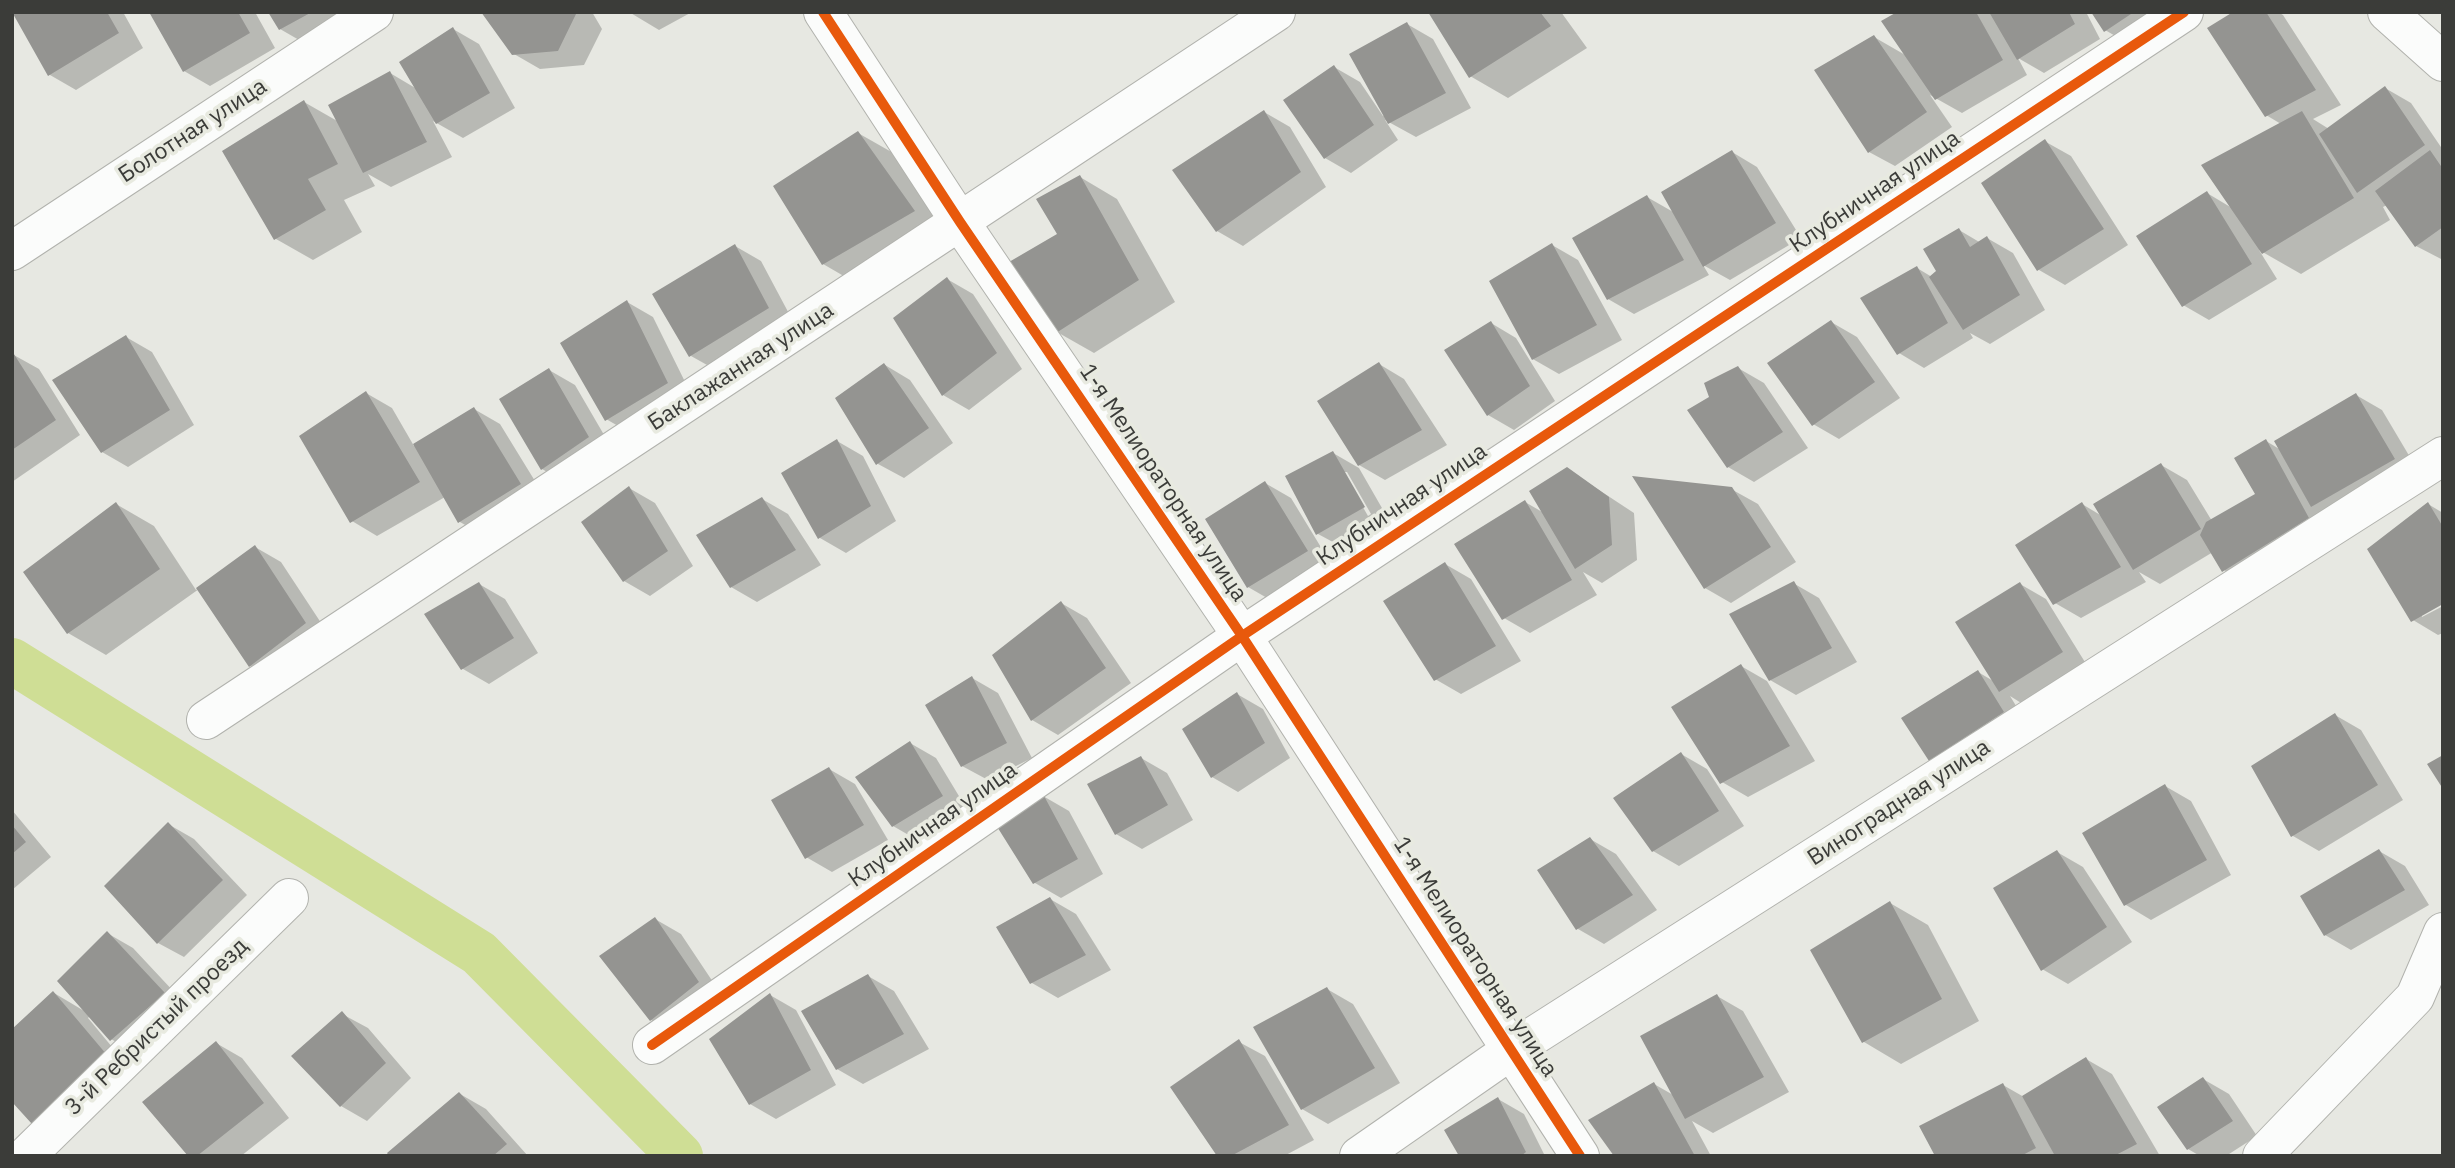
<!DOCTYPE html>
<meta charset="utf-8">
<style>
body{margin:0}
#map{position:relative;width:2455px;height:1168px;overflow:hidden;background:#e7e8e2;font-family:"IBM Plex Sans",sans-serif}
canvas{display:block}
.frame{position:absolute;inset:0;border:14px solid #3b3c39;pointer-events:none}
</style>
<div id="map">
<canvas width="2455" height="1168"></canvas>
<div class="frame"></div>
</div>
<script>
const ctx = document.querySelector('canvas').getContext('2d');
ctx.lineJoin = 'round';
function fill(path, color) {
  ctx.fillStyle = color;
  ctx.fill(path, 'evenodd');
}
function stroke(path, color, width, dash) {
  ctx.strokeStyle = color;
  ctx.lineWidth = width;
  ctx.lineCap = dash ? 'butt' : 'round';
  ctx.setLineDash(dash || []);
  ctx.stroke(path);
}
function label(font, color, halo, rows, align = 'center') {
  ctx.font = font + ' "IBM Plex Sans",sans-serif';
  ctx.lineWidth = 7;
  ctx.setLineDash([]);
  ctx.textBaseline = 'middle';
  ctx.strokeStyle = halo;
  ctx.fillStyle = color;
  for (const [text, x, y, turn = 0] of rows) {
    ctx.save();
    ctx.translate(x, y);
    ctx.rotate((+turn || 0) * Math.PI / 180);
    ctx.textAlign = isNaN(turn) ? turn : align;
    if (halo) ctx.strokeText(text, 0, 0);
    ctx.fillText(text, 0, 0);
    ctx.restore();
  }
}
const shadow = new Path2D(`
 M14 12H123L143 48 76 90 50 75Z
 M151 12H255L275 48 210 86 184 71Z
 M271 12H364L306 44 280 29Z
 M484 12H592L602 29 584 65 540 69 514 54Z
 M629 12H692L659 30Z
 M1430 12H1561L1587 48 1508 98 1470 76Z
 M1900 12H2086L2100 39 2044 73 2018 58 2027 75 1962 113 1930 95 1952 127 1895 166 1869 152 1874 37 1907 56Z
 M2093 12H2183L2131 45 2105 30Z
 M2236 12H2278L2283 15 2341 105 2313 119 2329 129 2385 88 2411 103 2443 150V260L2416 246 2387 205 2383 207 2390 220 2301 274 2259 250 2277 279 2209 320 2183 305 2207 193 2232 208 2281 124 2266 115Z
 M1407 24 1433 39 1471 108 1416 137 1385 120 1398 140 1351 173 1325 158 1286 100 1334 67 1360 82 1383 116 1385 115Z
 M453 29 479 44 515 108 463 138 433 121 452 157 391 187 368 174 375 186 344 200 362 232 313 260 276 239 304 102 339 122 390 73 417 89Z
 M1264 112 1290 127 1326 187 1243 246 1217 231Z
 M858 133 895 154 951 233 861 286 823 264Z
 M2046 142 2071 156 2128 245 2065 285 2039 270Z
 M1732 152 1757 167 1801 238 1730 280 1703 265 1709 275 1634 314 1608 299 1647 197 1675 213Z
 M1080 177 1117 199 1175 302 1094 353 1057 332 1060 234Z
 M1959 230 1981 243 1987 238 2013 253 2045 310 1990 344 1970 333 1973 338 1924 368 1899 353 1917 268 1932 277 1938 272Z
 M1552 245 1578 260 1622 340 1559 374 1531 358Z
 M735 246 761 261 794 323 716 370 691 356Z
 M947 279 973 294 1022 369 969 410 943 395Z
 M627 302 653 317 693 398 632 434 606 419Z
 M1831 322 1857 337 1900 398 1839 439 1813 424Z
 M1491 323 1516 338 1555 401 1514 430 1488 415Z
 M126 337 152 352 194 425 128 467 102 452Z
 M12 354 39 369 80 435 12 482Z
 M1379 364 1404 379 1447 445 1385 480 1359 465Z
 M885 365 910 380 953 443 904 478 878 464Z
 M1738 368 1764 383 1808 448 1754 482 1728 467 1711 398Z
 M549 370 575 385 614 452 568 484 542 469Z
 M366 393 392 408 414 446 474 409 500 424 546 499 486 537 460 522 445 497 377 536 352 521Z
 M2356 395 2382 410 2420 474 2250 585 2224 570 2213 552 2160 584 2139 572 2146 582 2081 618 2055 603 2082 504 2102 516 2161 465 2187 480 2212 521 2257 494 2266 441 2281 450Z
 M837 441 863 456 896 521 846 553 820 538 783 474Z
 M1333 453 1359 468 1390 522 1344 548 1318 534ZM1343 472H1347L1371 514 1368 516Z
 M1567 469 1634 513 1637 560 1602 583 1583 572 1597 595 1530 633 1504 618 1525 502 1544 513Z
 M1265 483 1291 498 1333 567 1274 602 1248 587Z
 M629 488 655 503 693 566 650 596 624 581 584 523Z
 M1731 489 1758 504 1796 562 1731 603 1705 588Z
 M762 499 788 514 821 565 757 602 731 587Z
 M116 504 154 526 196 590 255 547 281 562 331 638 276 681 250 666 199 589 106 655 68 633Z
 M2428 504 2443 513V602L2422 613V617L2443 606V633L2438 635 2413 620Z
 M1445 564 1471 579 1521 661 1461 694 1435 679Z
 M1793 583 1819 598 1857 662 1796 695 1770 680Z
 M479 584 505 599 538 653 489 684 463 669 427 615Z
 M2020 584 2046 599 2088 667 2026 706 2010 696 2029 727 1956 774 1930 759 1978 672 1995 682Z
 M1061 603 1087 618 1131 683 1058 735 1032 720Z
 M1741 666 1767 681 1815 761 1748 797 1722 782Z
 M972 678 998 693 1032 758 988 780 962 766Z
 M1237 694 1263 709 1290 758 1238 792 1212 777Z
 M2335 715 2361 730 2403 800 2319 851 2293 836Z
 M910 743 936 758 968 811 919 841 893 826Z
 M1681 754 1707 769 1744 826 1679 866 1653 851Z
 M1141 758 1167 773 1193 820 1142 849 1116 834Z
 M829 769 855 784 888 840 832 872 806 857Z
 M2165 786 2191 801 2231 875 2151 920 2126 905Z
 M1043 796 1069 811 1103 874 1061 898 1035 883Z
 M12 810 51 857 12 890Z
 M168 824 194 839 247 895 184 957 158 943Z
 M1590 839 1616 854 1657 910 1604 944 1578 929Z
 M2379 851 2405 866 2429 905 2351 950 2325 935Z
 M2057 852 2083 867 2132 942 2068 984 2042 969Z
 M1050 899 1076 914 1111 970 1058 998 1032 983Z
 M1890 903 1928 925 1979 1021 1901 1064 1864 1042 1812 951Z
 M655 919 681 934 723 997 677 1035 651 1020 602 956Z
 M107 933 133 948 190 1009 137 1054 111 1039 90 1016 88 1018 132 1071 59 1137 54 993 86 1012Z
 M868 976 894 991 929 1049 863 1084 837 1069Z
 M1327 989 1353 1004 1400 1083 1328 1124 1302 1109Z
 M770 995 796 1010 836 1085 776 1119 750 1104Z
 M1717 996 1743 1011 1789 1092 1713 1133 1692 1121 1711 1156H1616L1654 1084 1675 1096Z
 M342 1014 368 1028 411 1078 367 1121 341 1106Z
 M1239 1042 1265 1056 1314 1140 1284 1156H1219Z
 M216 1043 242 1058 289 1118 241 1156H190Z
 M2086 1059 2112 1074 2160 1156H1937L2003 1085 2024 1097Z
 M2203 1079 2229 1094 2257 1136 2226 1156H2200L2188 1149Z
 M460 1094 486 1109 528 1156H392Z
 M1498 1099 1524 1114 1545 1156H1461Z`);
const canal = new Path2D(`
 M12 661 479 953 680 1156`);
const building = new Path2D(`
 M12 12H107L119 33 48 76Z
 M149 12H238L250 33 183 72Z
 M268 12H312L279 30Z
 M481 12H577L558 51 512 55Z
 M1428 12H1540L1551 26 1469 78Z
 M1897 12H1976L2003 60 1935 100 1881 21Z
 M1989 12H2069L2075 24 2017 60Z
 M2091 12H2134L2104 32Z
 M2233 12H2266L2316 90 2265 117 2207 28Z
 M1407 22 1446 93 1388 124 1349 54Z
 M453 27 490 93 436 124 399 62Z
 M1874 35 1927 112 1868 153 1814 70Z
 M1334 65 1374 125 1324 159 1283 100Z
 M390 71 427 142 363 173 328 105Z
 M2385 86 2425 145 2357 193 2319 134Z
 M304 100 338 164 308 179 326 210 274 240 222 151Z
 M1264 110 1301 172 1216 232 1172 170Z
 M2302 111 2354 198 2262 254 2201 165Z
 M858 131 915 211 822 265 773 186Z
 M2045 139 2104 229 2037 271 1981 183Z
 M1732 150 1776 223 1703 267 1661 192Z
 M2430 150 2443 169V227L2415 247 2375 191Z
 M1080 175 1139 280 1056 333 1009 262 1057 234 1036 199Z
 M2207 191 2252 264 2182 307 2136 236Z
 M1647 195 1684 260 1607 300 1572 238Z
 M1959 228 1970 247 1987 236 2020 295 1963 330 1929 277 1936 271 1923 249Z
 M1552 243 1597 325 1532 360 1489 281Z
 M735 244 769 308 689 357 652 294Z
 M1917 266 1948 323 1897 355 1860 298Z
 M947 277 997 353 942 396 893 318Z
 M627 300 668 383 605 421 560 343Z
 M1831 320 1875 382 1812 426 1767 363Z
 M1491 321 1530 386 1487 416 1444 350Z
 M126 335 170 410 101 453 52 380Z
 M12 351 56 420 12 450Z
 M1379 362 1422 430 1358 466 1317 401Z
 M884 363 929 428 876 465 835 398Z
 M1738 366 1783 432 1727 468 1687 410 1709 397 1704 383Z
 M549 368 589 437 541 470 499 399Z
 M366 391 420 482 350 523 299 436Z
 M2356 393 2395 459 2311 507 2274 441Z
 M474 407 521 484 458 523 413 444Z
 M837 439 871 506 818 539 781 473Z
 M2266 439 2309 518 2222 572 2200 535 2206 522 2255 494 2234 458Z
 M1333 451 1365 507 1316 535 1285 476Z
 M2161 463 2201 529 2133 570 2093 504Z
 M1567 467 1609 497 1612 545 1575 569 1529 491Z
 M1632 476 1732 487 1771 547 1704 589Z
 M1265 481 1308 551 1247 588 1205 519Z
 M629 486 668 551 623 582 581 522Z
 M762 497 796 550 730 588 696 535Z
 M1525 500 1572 580 1502 620 1454 544Z
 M116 502 160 569 67 634 23 572Z
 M2082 502 2121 567 2053 605 2015 545Z
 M2428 502 2443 527V604L2411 622 2367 549Z
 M255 545 306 623 249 667 196 588Z
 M1445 562 1496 646 1434 681 1383 601Z
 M1794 581 1832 648 1769 681 1729 614Z
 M479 582 514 638 461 670 424 614Z
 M2020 582 2063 652 1999 692 1955 622Z
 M1061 601 1106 668 1031 721 992 655Z
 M1741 664 1790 746 1720 784 1671 707Z
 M1978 670 2004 712 1929 761 1901 718Z
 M972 676 1007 743 961 767 925 705Z
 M1237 692 1265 743 1211 778 1182 729Z
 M2335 713 2378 785 2291 837 2251 766Z
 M910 741 943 796 892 827 855 777Z
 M1681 752 1719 811 1652 852 1613 798Z
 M2443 755V789L2427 764Z
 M1141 756 1168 805 1115 835 1087 784Z
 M829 767 864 825 805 859 771 800Z
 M2165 784 2207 860 2124 906 2082 833Z
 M1043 794 1078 859 1033 884 996 825Z
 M168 822 223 880 157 944 104 886Z
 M12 825 26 842 12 854Z
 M1590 837 1633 895 1576 930 1537 870Z
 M2379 849 2405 890 2324 936 2300 896Z
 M2057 850 2107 927 2041 971 1993 888Z
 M1050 897 1086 955 1030 984 996 927Z
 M1890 901 1942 999 1862 1043 1810 950Z
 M655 917 699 982 650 1021 599 956Z
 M107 931 165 993 110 1041 57 981Z
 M868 974 904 1034 836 1070 801 1011Z
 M1327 987 1375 1068 1301 1110 1253 1027Z
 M53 991 107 1055 32 1124 12 1102V1029Z
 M770 993 811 1070 749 1105 709 1039Z
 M1717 994 1764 1077 1685 1119 1640 1036Z
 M342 1011 386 1063 340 1107 291 1056Z
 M1239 1039 1289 1125 1231 1156H1217L1170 1087Z
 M216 1041 264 1103 197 1156H188L142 1102Z
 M2086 1057 2137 1144 2114 1156H2055L2022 1096Z
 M2203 1077 2233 1121 2187 1150 2157 1107Z
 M1654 1082 1695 1156H1614L1588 1120Z
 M2003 1083 2036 1148 2021 1156H1935L1919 1126Z
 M459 1092 507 1144 493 1156H389L387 1153Z
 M1498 1097 1526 1152 1521 1156H1459L1444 1130Z`);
const minor = new Path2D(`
 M823 12 960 222 1242 636 1580 1156
 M2387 12 2443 62
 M12 251 374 12
 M206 720 1276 12
 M652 1045 1242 636 2184 12
 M26 1156 289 898
 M1359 1156 1510 1051 2443 456
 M2262 1156 2415 997 2443 932`);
const cycleway = new Path2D(`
 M823 12 960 222 1242 636 1580 1156
 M652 1045 1242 636 2184 12`);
const streetNames = [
 ["Болотная улица",193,131,-33],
 ["Клубничная улица",1875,192,-34],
 ["Баклажанная улица",741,367,-33],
 ["1-я Мелиораторная улица",1163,483,56],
 ["Клубничная улица",1402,505,-34],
 ["Виноградная улица",1899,803,-33],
 ["Клубничная улица",933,825,-35],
 ["1-я Мелиораторная улица",1475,957,57],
 ["3-й Ребристый проезд",157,1027,-44]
];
fill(shadow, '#0003');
stroke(canal, '#cfde95', 46);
fill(building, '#949491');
stroke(minor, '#b1b2ad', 40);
stroke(minor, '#fbfcfb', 38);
stroke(cycleway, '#e8590c', 10);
label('23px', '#3b3c39', '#e8eae0', streetNames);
</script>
